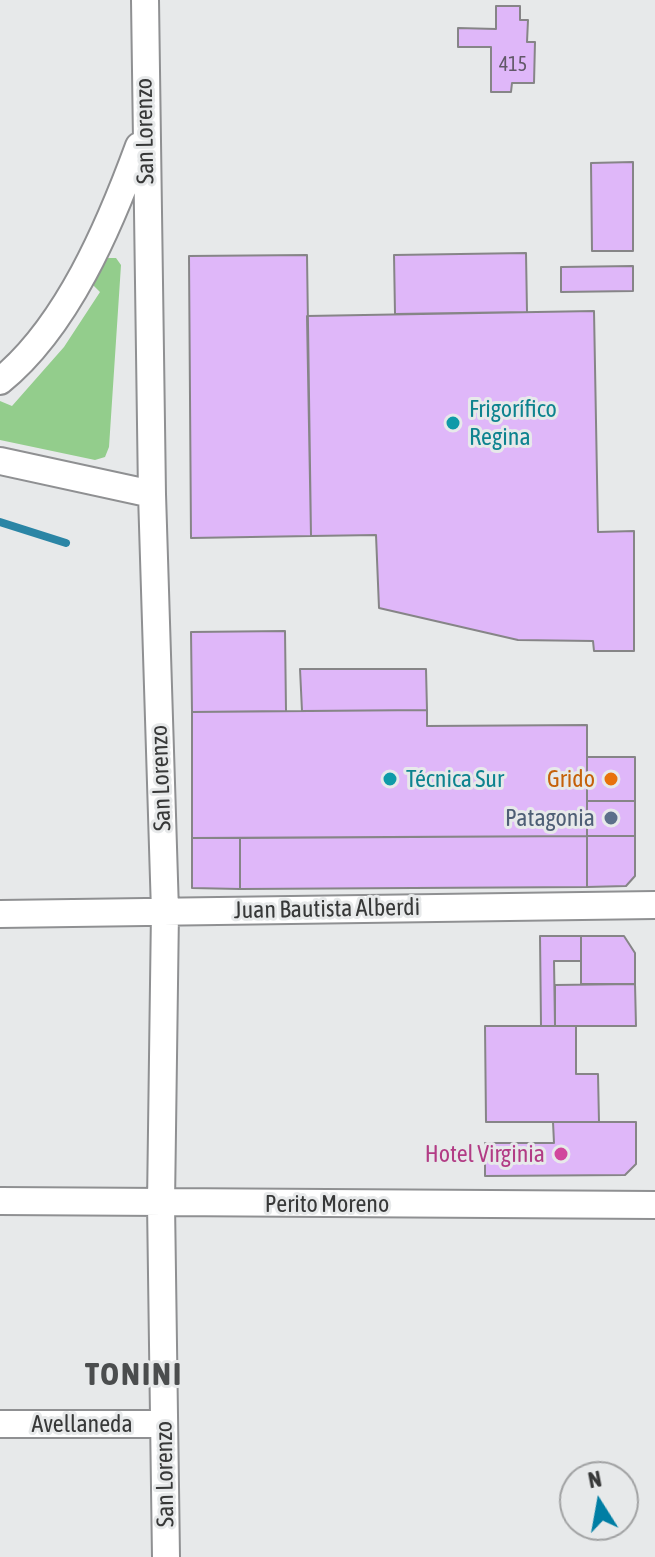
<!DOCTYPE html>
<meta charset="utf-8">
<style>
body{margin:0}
#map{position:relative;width:655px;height:1557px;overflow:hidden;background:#e7e9ea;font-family:"Asap Condensed",sans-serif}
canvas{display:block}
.north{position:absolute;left:559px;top:1461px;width:80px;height:80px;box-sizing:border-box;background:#e7e9ea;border:2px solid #a1a2a3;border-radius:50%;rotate:349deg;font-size:22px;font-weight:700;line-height:32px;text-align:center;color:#373838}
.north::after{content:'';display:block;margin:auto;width:28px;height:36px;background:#007ea4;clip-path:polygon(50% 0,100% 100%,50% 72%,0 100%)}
</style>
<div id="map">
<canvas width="655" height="1557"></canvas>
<div class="north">N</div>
</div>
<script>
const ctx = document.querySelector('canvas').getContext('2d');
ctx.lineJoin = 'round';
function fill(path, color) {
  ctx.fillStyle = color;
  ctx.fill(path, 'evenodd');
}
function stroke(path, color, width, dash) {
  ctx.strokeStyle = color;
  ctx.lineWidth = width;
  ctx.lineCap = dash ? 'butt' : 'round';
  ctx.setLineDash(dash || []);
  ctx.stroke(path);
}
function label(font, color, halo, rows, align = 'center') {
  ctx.font = font + ' "Asap Condensed",sans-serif';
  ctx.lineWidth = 6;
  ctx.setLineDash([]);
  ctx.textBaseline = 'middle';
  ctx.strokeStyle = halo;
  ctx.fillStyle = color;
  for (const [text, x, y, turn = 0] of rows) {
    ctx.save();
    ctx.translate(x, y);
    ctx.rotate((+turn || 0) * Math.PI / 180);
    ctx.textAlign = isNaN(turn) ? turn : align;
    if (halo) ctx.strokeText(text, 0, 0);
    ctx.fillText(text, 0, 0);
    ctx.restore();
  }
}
const green = new Path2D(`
 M108 258H116L121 265 109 447 105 457 95 460 0 440V401L12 406 64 347 100 292 91 283Z`);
const stream = new Path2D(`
 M0 522 66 543`);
const building = new Path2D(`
 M496 6H520V20H528L527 42H535L534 83H512L511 92H491V47H458V28L496 29Z
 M633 162V251H592L591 163Z
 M526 253 527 312 395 314 394 255Z
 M307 255 311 536 191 538 189 256Z
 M633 266V291L561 292V267Z
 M594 311 598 532 634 531V651H594L593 641 518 640 379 608 376 535 311 536 307 316Z
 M285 631 286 711 192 712 191 632Z
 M300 669H426L427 710 302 711Z
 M427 710V726L587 725V836L192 838V712Z
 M587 757H635V801H587Z
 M587 801H635V836H587Z
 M587 836H635V876L626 886 587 887Z
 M587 836V887L240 889V838Z
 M192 838H240V889L192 888Z
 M540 936H581V961H554L555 1026H541Z
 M581 936H624L635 953V984H581Z
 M635 984 636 1026H555V985Z
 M485 1026H576V1074H598L599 1122H486Z
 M553 1122H636V1164L625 1175 485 1176V1143H554Z`);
const minor = new Path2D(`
 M145 0 152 494 165 911 161 1203 166 1557
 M0 381C67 327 110 225 139 146
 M0 461 152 494
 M0 914 655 905
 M0 1201 655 1205
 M0 1424H164`);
const markers = [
 [453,423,8,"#0f9aa8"],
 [390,779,8,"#0f9aa8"],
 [611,779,8,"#e8710a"],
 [611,818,8,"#5c6f8a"],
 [561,1154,8,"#d1479c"]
];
const numberNames = [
 ["415",513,65]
];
const streetNames = [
 ["San Lorenzo",145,131,-91],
 ["San Lorenzo",161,778,-92],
 ["Juan Bautista Alberdi",327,909,-1],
 ["Perito Moreno",327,1204],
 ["Avellaneda",82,1424],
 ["San Lorenzo",165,1474,-91]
];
const cultureNames = [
 ["Frigorífico",469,409],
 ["Regina",469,437],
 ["Técnica Sur",406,779]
];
const foodNames = [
 ["Grido",595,779]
];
const serviceNames = [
 ["Patagonia",595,818]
];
const hotelNames = [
 ["Hotel Virginia",545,1154]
];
const districtNames = [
 ["TONINI",134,1375]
];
fill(green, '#93cd8c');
stroke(stream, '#2b85a5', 8);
fill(building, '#dfb7f9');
stroke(building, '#868587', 2);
stroke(minor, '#8f9092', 30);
stroke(minor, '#fff', 26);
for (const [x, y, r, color] of markers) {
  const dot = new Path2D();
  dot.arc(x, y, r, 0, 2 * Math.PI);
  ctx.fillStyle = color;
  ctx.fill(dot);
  stroke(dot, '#e7e9ea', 3);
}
label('20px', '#615868', null, numberNames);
label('24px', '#373838', '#e7e9ea', streetNames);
label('24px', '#0d838f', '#e7e9ea', cultureNames, 'left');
label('24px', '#c56008', '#e7e9ea', foodNames, 'right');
label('24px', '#4e5e75', '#e7e9ea', serviceNames, 'right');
label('24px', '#b23c85', '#e7e9ea', hotelNames, 'right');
ctx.letterSpacing = '2px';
label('bold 32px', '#4b4d4e', '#e7e9ea', districtNames);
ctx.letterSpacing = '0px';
</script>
